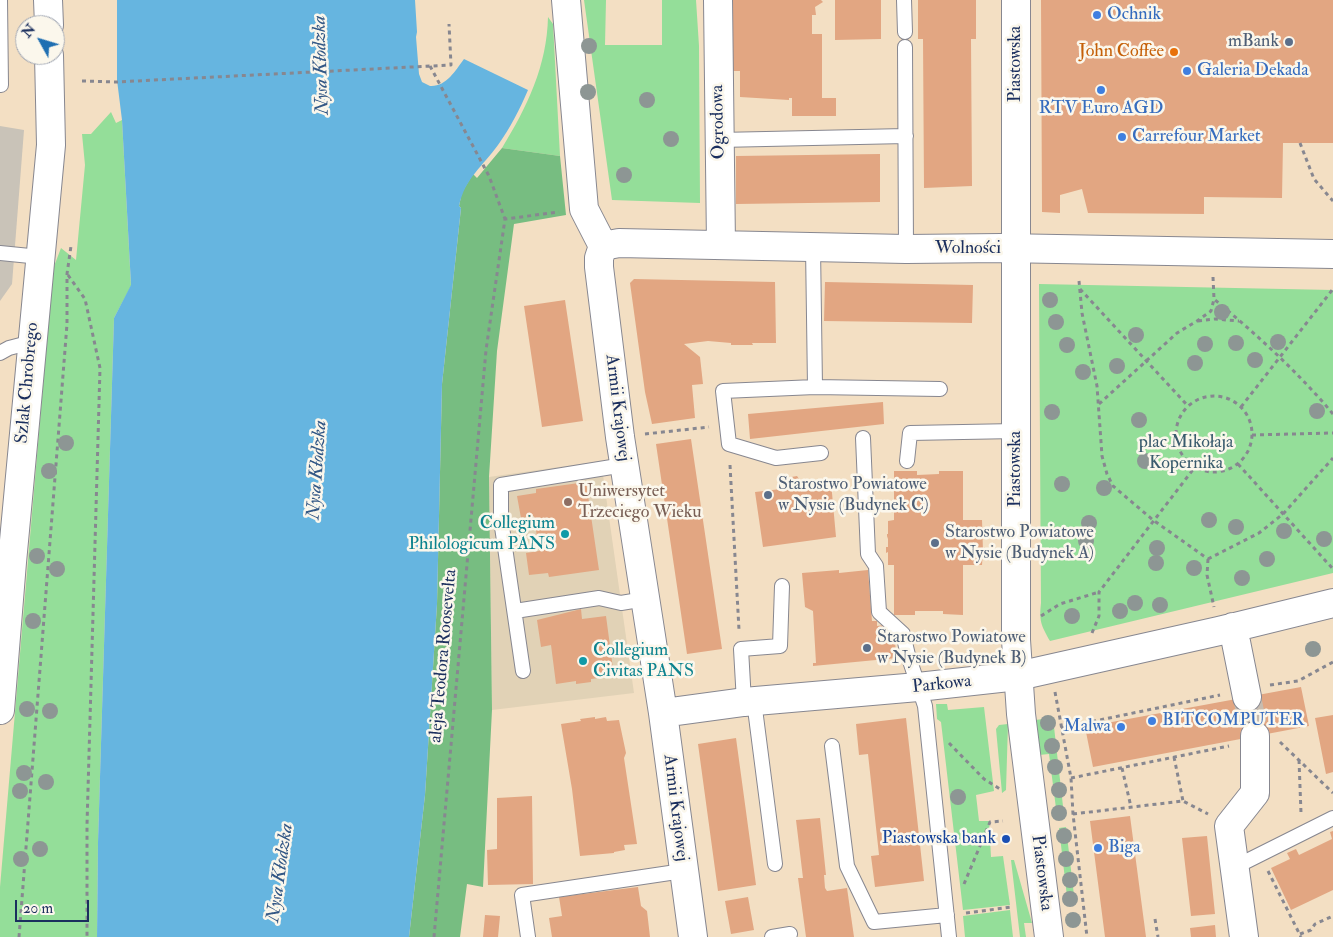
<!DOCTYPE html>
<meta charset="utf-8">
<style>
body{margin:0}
#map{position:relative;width:1333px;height:937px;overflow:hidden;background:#f3dfc3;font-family:"IM FELL Double Pica",serif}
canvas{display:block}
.north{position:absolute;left:15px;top:15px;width:50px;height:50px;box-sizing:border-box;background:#fbf7ec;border:1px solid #a1a7b3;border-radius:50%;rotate:309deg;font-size:14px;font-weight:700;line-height:20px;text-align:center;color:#1b2f5e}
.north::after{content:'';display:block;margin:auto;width:18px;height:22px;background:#1f6fb2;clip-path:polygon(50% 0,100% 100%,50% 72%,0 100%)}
.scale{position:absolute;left:15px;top:900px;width:74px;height:22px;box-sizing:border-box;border:2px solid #1b2f5e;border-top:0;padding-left:6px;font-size:15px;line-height:18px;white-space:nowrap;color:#1b2f5e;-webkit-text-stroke:4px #fbf7ec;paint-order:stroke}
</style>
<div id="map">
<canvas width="1333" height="937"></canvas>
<div class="north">N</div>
<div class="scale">20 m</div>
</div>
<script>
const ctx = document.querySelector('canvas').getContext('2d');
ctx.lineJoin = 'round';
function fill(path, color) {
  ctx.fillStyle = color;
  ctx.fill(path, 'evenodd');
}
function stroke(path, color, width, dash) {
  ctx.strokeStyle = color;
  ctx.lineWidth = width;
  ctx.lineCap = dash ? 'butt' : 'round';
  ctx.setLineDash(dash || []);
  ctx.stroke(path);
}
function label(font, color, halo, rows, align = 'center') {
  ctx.font = font + ' "IM FELL Double Pica",serif';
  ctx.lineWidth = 5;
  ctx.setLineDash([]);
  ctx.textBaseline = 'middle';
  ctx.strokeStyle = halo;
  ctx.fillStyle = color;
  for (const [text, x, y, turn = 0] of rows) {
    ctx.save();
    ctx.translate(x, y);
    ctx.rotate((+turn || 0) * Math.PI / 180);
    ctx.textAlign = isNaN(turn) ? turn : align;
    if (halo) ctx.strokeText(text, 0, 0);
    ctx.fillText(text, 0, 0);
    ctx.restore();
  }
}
const built = new Path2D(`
 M601 461 634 693 492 710 489 477Z`);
const industrial = new Path2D(`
 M0 126 24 130 12 284 0 301Z`);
const green = new Path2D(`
 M584 0H606L605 45H662V0H696L699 46 700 203 612 200Z
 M548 17 553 24 560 156 502 148C527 107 547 66 548 17Z
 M111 112 116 123 122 120 131 286 114 318 98 842 97 937H0V887L53 269 61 248 76 260 85 165 82 134H91Z
 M1039 284 1333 290V573L1050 641C1041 625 1039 621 1041 603Z
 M936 704H947L948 710 984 707 994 791 976 795 979 821H989L991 857 1003 856 1010 905 963 910 941 722 937 719Z
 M1053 718 1064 815 1057 816 1049 754 1039 755 1035 720Z
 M1008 724 1006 790 1002 793 996 729 999 725Z
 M1066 827 1075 904 1068 905 1059 828Z
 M1011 860H1014L1032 923H1024L1026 937H1020Z
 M1010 910 1013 937H965L963 916Z`);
const forest = new Path2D(`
 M502 148 560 156 566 215 514 224 497 351 489 477 492 710 483 887 467 884 460 937H409L425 795 437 604 442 384 461 208 459 206 462 192 473 174 477 178Z`);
const water = new Path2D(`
 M117 0H415L417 32 416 37 419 74 422 82 430 86C446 87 455 71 464 59L528 90C520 109 510 128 498 145 483 166 465 178 459 206L461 208 442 384 437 604 425 795 409 937H97L98 842 114 318 131 285 122 120 117 80Z`);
const building = new Path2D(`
 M730 0H821L823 2 815 7 816 15H812V34H822V98H836V116H792V98H789V100L740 97V71H730Z
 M835 0H881V39L835 40Z
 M918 0H976V39H971L972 186 924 188 923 39H918Z
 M1041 0H1333V143H1283L1282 198 1204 197V214L1088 213 1082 189 1060 195V213L1042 212Z
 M880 154V202L736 204V156Z
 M634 279 775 282 776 343H752L753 345H731V343L708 341 684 344 700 357 703 384 692 385 695 418 652 424 645 392 630 283Z
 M825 282 973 285 972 323 824 321Z
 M565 300 583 421 542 427 524 306Z
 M883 402 884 424 750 439 748 414Z
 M691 439 722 649 687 654 656 444Z
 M894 471H917V475L939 474V471H963V520H982L983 551 982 565H963V615L943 614V611H915V615H894V565H888V552L886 553V547H888V539L887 536V534H888V521L894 520Z
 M797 476 804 486 831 482 836 537 763 547 755 492 781 489 786 478Z
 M586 482 599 570 549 577 548 573 529 575 526 553 539 551 534 516 521 518 517 496 536 493V489Z
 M839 570V573L868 570 872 621H877V626L885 625 886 636 894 635 897 658 813 666V663H816L813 611 805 607 802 573Z
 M581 609 582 619 606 616 614 676 591 679V682L576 684V681L556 684 551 645 541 647 537 620Z
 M1301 687 1309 726 1093 767 1085 727Z
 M1333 715V772L1326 774 1315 718Z
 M595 717V719L606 717 607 721 619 720 626 753 624 758 637 844 624 845 625 850 614 852V853L580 856 572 789 561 724 581 721 580 719Z
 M906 718 924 881 875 887 871 856 879 855 868 754 859 755 856 724Z
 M736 738 756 885 718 891 698 744Z
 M532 796 533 884 488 885 487 850 497 849V798Z
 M1130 816 1146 937H1105L1090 821Z
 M820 818 826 875H824L825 888 827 891 847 888 854 937H806L798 878H803L796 820Z
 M1333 831V890L1291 910 1271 868 1290 859 1287 853 1296 849 1299 855 1332 839 1330 832Z
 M1207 836 1215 914 1191 916 1182 838Z
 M638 887 641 906 647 911 650 937H552L549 918 562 916 559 897Z
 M748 897 754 930 731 934 725 901Z
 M485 915 500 916 498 937H483Z
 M1215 925 1216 937H1191L1190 928Z`);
const minorTunnel = new Path2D(`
 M1247 697 1255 736`);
const path = new Path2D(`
 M430 66 489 176 505 219
 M82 81 116 82 451 65 449 24
 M1300 143 1314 179 1333 201
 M68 275 85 299 100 368 87 825V937
 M1213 277 1214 299
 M1079 281 1082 313 1097 386 1102 456 1107 474 1113 486 1153 520 1208 559
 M1080 289 1188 406
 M1198 321 1215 319 1239 321
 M1176 434a38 38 0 1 1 76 0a38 38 0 1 1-76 0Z
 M1099 404 1177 333 1197 321 1211 311 1214 299C1256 334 1298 372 1333 414
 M1241 407 1333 289
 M645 434 709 427
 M1252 435 1333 433
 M1238 464 1333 569
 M730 465 739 630
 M1208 559 1259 533 1283 514 1333 458
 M1208 559 1207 575 1214 607
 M1041 616 1060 604 1099 592
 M1092 633 1099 616V592L1195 467
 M1270 685 1298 681 1333 662
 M1055 692 1071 778 1073 814 1087 937
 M1061 728 1220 695
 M1280 742 1333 793
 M949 743 984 779 1000 789
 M1174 757 1183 801
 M1299 760 1301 813
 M1122 768 1131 807
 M1071 778 1229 746
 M1073 814 1183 801 1208 814
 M1268 871 1301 937
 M964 884 990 822 1003 821
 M966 913 1012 907
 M1155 919 1158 937
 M1300 934 1311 930 1315 924 1333 916
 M19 937 67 324V274L71 246
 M434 937 486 350 505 219 559 212`);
const service = new Path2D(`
 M0 0 1 85
 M904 0 905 32
 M905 47 906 249
 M719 140 906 136
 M813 247 815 387 723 391 729 444 776 458 821 453
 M0 253 40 257
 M0 353 9 348 32 342
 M815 387 940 389
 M863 438 868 554 876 566 879 612 903 634 908 655 925 706 949 937
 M907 461 910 433 1016 431
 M515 611 599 598 621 603 645 599
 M523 671 501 520V485L624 465
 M754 701 775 864
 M744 702 741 649 780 646 782 586
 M832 746 847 866 874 922 947 915
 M1235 867 1333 818
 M528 937 522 895 683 871
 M772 937 790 934`);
const minor = new Path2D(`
 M566 0 584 209 603 246 599 258V267L620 437 663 713 693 937
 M718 0 721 245
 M603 246 619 243 906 249 1002 248 1333 254
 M1233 627 1247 697
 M663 713 744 702 918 687 1018 676 1219 631 1333 603
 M1244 937 1229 826 1255 793V736`);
const tertiary = new Path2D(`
 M1016 0V640L1021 714 1049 937`);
const secondary = new Path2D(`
 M48 0 49 25
 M0 710 12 562 51 145 49 55`);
const trees = [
 [589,46],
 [588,92],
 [647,100],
 [671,139],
 [624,175],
 [1050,300],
 [1222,312],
 [1056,322],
 [1136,335],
 [1278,342],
 [1236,343],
 [1205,344],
 [1067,345],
 [1255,360],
 [1195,363],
 [1117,366],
 [1083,372],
 [1317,411],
 [1052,412],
 [1139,420],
 [66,443],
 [1145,461],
 [49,471],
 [1062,484],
 [1104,488],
 [1209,520],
 [1089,523],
 [1236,527],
 [1284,531],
 [1324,539],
 [1086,541],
 [1157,548],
 [37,556],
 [1267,559],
 [1156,563],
 [1194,568],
 [57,569],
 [1242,578],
 [1135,603],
 [1160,605],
 [1120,611],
 [1072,616],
 [33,621],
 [1313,649],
 [27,709],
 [50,711],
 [1048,723],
 [1052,746],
 [1055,767],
 [24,773],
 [46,782],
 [1059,790],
 [20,791],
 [958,797],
 [1059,813],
 [1064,836],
 [40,849],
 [21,859],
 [1066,859],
 [1070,880],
 [1070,899],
 [1073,920]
];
const markers = [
 [1097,15,5,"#3f7fe0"],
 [1289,42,5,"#5c6f8a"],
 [1174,52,5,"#e8710a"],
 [1187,71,5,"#3f7fe0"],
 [1101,90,5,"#3f7fe0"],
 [1122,137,5,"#3f7fe0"],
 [768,495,5,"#5c6f8a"],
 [568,502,5,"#8d6e63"],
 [565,534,5,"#0f9aa8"],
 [935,543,5,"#5c6f8a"],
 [867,648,5,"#5c6f8a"],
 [583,661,5,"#0f9aa8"],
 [1152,721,5,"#3f7fe0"],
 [1121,727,5,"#3f7fe0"],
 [1006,839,5,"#1a4fb4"],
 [1098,848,5,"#3f7fe0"]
];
const shopNames = [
 ["Ochnik",1107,15],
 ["Galeria Dekada",1197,71],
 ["RTV Euro AGD",1101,109,"center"],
 ["Carrefour Market",1132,137],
 ["BITCOMPUTER",1162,721],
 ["Malwa",1111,727,"right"],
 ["Biga",1108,848]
];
const serviceNames = [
 ["mBank",1279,42,"right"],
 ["Starostwo Powiatowe",778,485],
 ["w Nysie (Budynek C)",778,506],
 ["Starostwo Powiatowe",945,533],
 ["w Nysie (Budynek A)",945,554],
 ["Starostwo Powiatowe",877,638],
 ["w Nysie (Budynek B)",877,659]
];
const foodNames = [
 ["John Coffee",1164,52]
];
const streetNames = [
 ["Piastowska",1016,64,-90],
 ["Ogrodowa",719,122,-91],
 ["Wolności",968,249],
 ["Szlak Chrobrego",28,383,-85],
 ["Armii Krajowej",617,408,83],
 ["Piastowska",1016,469,-90],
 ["aleja Teodora Roosevelta",444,656,-85],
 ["Parkowa",942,685,-6],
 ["Armii Krajowej",675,808,83],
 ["Piastowska",1041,873,83]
];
const parkNames = [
 ["plac Mikołaja",1186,443],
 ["Kopernika",1186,464]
];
const educationNames = [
 ["Uniwersytet",578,492],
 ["Trzeciego Wieku",578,513]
];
const cultureNames = [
 ["Collegium",555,524],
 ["Philologicum PANS",555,545],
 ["Collegium",593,651,"left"],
 ["Civitas PANS",593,672,"left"]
];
const transitNames = [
 ["Piastowska bank",996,839]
];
const waterNames = [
 ["Nysa Kłodzka",322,65,-92],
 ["Nysa Kłodzka",318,470,-86],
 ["Nysa Kłodzka",281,873,-82]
];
fill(built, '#e1d2b6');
fill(industrial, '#c9c3b8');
fill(green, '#94de99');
fill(forest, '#77bd81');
fill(water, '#66b5e0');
fill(building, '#e2a682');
stroke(minorTunnel, '#c8bcaf', 28, [28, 14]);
stroke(service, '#878790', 16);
stroke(minor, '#878790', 30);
stroke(tertiary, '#878790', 30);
stroke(secondary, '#878790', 30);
stroke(path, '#878790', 3, [4, 4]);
stroke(service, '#fff', 14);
stroke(minor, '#fff', 28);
stroke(tertiary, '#fff', 28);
stroke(secondary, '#fff', 28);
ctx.fillStyle = '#8d9694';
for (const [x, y] of trees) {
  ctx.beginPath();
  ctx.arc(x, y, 8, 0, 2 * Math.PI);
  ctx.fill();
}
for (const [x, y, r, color] of markers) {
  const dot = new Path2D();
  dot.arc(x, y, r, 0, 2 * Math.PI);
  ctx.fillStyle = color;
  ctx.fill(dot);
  stroke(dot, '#fbf7ec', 2);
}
label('18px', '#366cbe', '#fbf7ec', shopNames, 'left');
label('18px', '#4e5e75', '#fbf7ec', serviceNames, 'left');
label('18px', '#c56008', '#fbf7ec', foodNames, 'right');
label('18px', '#1b2f5e', '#fbf7ec', streetNames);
label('18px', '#395b6d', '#fbf7ec', parkNames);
label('18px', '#785e54', '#fbf7ec', educationNames, 'left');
label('18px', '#0d838f', '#fbf7ec', cultureNames, 'right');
label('18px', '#164399', '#fbf7ec', transitNames, 'right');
label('italic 19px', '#325785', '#fbf7ec', waterNames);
</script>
